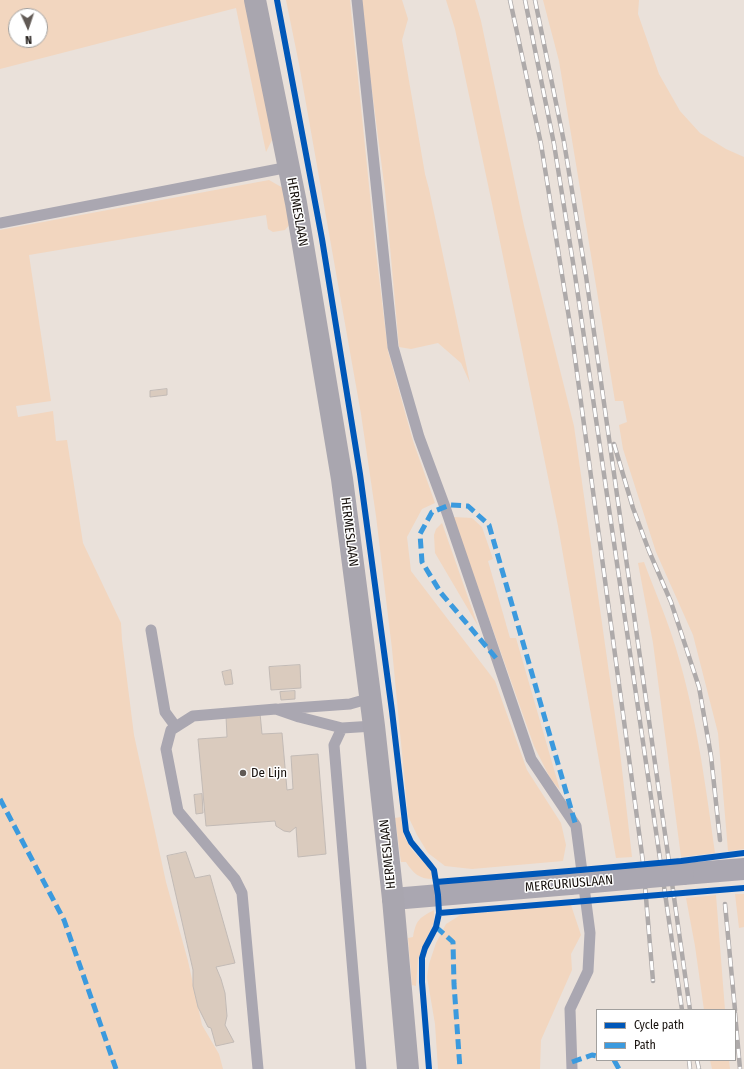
<!DOCTYPE html>
<style>
body{margin:0}
#map{position:relative;width:744px;height:1069px;overflow:hidden;background:#eae1da;font-family:"Fira Sans Condensed",sans-serif}
canvas{display:block}
.legend{position:absolute;left:596px;top:1009px;width:140px;height:52px;box-sizing:border-box;background:#fff;border:1px solid #a2a09e;margin:0;padding:5px 7px;list-style:none;font-size:12px;color:#17110d}
.legend li{display:flex;align-items:center;gap:8px;height:20px}
.legend b{width:20px;border:1px solid #a2a09e}
.north{position:absolute;left:8px;top:8px;width:40px;height:40px;box-sizing:border-box;background:#fff;border:1px solid #a2a09e;border-radius:50%;rotate:177deg;font-size:11px;font-weight:700;line-height:16px;text-align:center;color:#17110d}
.north::after{content:'';display:block;margin:auto;width:14px;height:18px;background:#615a55;clip-path:polygon(50% 0,100% 100%,50% 72%,0 100%)}
</style>
<div id="map">
<canvas width="744" height="1069"></canvas>
<ul class="legend">
<li><b style="height:5px;background:#0057b8"></b>Cycle path</li>
<li><b style="height:5px;background:#3b9ade"></b>Path</li>
</ul>
<div class="north">N</div>
</div>
<script>
const ctx = document.querySelector('canvas').getContext('2d');
ctx.lineJoin = 'round';
function fill(path, color) {
  ctx.fillStyle = color;
  ctx.fill(path, 'evenodd');
}
function stroke(path, color, width, dash) {
  ctx.strokeStyle = color;
  ctx.lineWidth = width;
  ctx.lineCap = dash ? 'butt' : 'round';
  ctx.setLineDash(dash || []);
  ctx.stroke(path);
}
function label(font, color, halo, rows, align = 'center') {
  ctx.font = font + ' "Fira Sans Condensed",sans-serif';
  ctx.lineWidth = 3;
  ctx.setLineDash([]);
  ctx.textBaseline = 'middle';
  ctx.strokeStyle = halo;
  ctx.fillStyle = color;
  for (const [text, x, y, turn = 0] of rows) {
    ctx.save();
    ctx.translate(x, y);
    ctx.rotate((+turn || 0) * Math.PI / 180);
    ctx.textAlign = isNaN(turn) ? turn : align;
    if (halo) ctx.strokeText(text, 0, 0);
    ctx.fillText(text, 0, 0);
    ctx.restore();
  }
}
const green = new Path2D(`
 M0 0H245L273 138 266 152 236 8 0 69ZM16 16H40V40H16Z
 M286 0H350L375 244 388 351 413 441 435 503 422 509 407 537 411 571 495 681 527 770 561 823 566 845 563 861 472 869 445 866 428 853 417 835 408 816 392 649 376 516 361 414 299 64Z
 M361 0H402L408 19 402 40 425 174 429 189 470 383 461 363 438 343 411 349 399 347 385 191 364 29Z
 M446 0H475L481 21 524 226 574 426 619 743 632 857 616 858 558 526 498 232 455 29Z
 M543 0H639L638 14 659 74 680 111 700 133 726 149 744 157V849L728 851 718 733 693 635 656 552 623 449 619 425 627 422 623 401H615L559 61Z
 M269 180 283 188 290 224 285 230 273 232 268 229 266 215 29 255 51 401 16 406 18 417 53 411 56 441 67 440 83 543 121 623 122 640 134 735 166 882 188 961 202 1025 219 1054 223 1069H0V230Z
 M453 517 472 518 482 527 493 559 488 561 510 638H516L560 790 551 780 534 746Z
 M442 523 478 626 435 553 434 535 436 529Z
 M644 562C653 587 664 611 672 636 695 705 705 781 715 853L681 857 653 643 638 563Z
 M401 817 404 836 412 850 431 870 433 879C419 879 413 873 406 862H401L395 818Z
 M735 894H744V927L739 928Z
 M716 895 725 1010H704L695 946 686 898Z
 M571 905 581 935 571 954 572 970 541 1040 540 1069H438L435 1024 427 977 429 964 436 943 446 924 462 914Z
 M434 910V922L418 959 416 986 412 985 408 938 413 937C416 920 419 918 434 910Z
 M710 1060H729L730 1069H712Z`);
const building = new Path2D(`
 M167 389V395L150 397V391Z
 M300 665 301 688 271 690 269 667Z
 M231 670 233 684 225 685 222 672Z
 M295 691V699L281 700 280 692Z
 M260 713 262 734 282 733 287 790 293 789 291 756 318 754 326 854 298 857 296 827 290 832 284 831 276 826 275 821 206 826 198 739 227 737 226 716Z
 M202 794 203 813 196 814 194 795Z
 M186 852 195 878 210 875 235 963 216 967 221 979 225 993 227 1016 225 1025 234 1042 216 1046 211 1028 208 1027 198 1007 193 986V970L167 856Z`);
const lane = new Path2D(`
 M357 0 393 347 419 437 445 507 531 759 576 826 590 933 588 971 570 1009 572 1069
 M0 223 289 167
 M151 630 165 712 176 727
 M280 709 350 704 371 698
 M342 728 334 745 361 1069
 M258 1069 242 893 235 879 178 811 166 749 171 730 193 716 276 709 299 717 342 728 374 726`);
const street = new Path2D(`
 M683 874 744 869
 M393 899 570 884`);
const secondary = new Path2D(`
 M255 0 296 203 342 479 374 726 393 899 408 1069`);
const rail = new Path2D(`
 M510 0 541 144 573 343 643 862 653 981
 M525 0 554 144 575 275 682 1010
 M535 0 564 142 586 276 690 1010
 M614 444 633 508 649 551 671 602 699 687 711 756 720 840
 M725 904 735 1010
 M735 1013 740 1069
 M689 1060 690 1069
 M697 1060 699 1069`);
const streetBridge = new Path2D(`
 M570 884 683 874`);
const quiet = new Path2D(`
 M496 658 441 593 422 562 420 534 432 512 450 505 468 506 489 525 576 826
 M0 799 64 920 116 1069
 M436 927 453 942 454 984 460 1069
 M614 1060 619 1069
 M572 1062 592 1055 597 1056`);
const cycleway = new Path2D(`
 M277 0 322 239 360 474 392 711 406 831 411 842 430 865 434 870 438 895 439 913 436 927 425 948 422 958V982L429 1069
 M436 882 569 871 681 861 744 853
 M439 913 744 888`);
const markers = [
 [243,773,4,"#615a55"]
];
const streetNames = [
 ["HERMESLAAN",297,212,80],
 ["HERMESLAAN",349,532,83],
 ["HERMESLAAN",388,854,-96],
 ["MERCURIUSLAAN",569,884,-5]
];
const poiNames = [
 ["De Lijn",251,773]
];
fill(green, '#f2d6bf');
fill(building, '#dacbbe');
stroke(building, '#c2bab5', 1);
stroke(lane, '#aaa7b1', 11);
stroke(street, '#aaa7b1', 22);
stroke(secondary, '#a9a6af', 22);
stroke(rail, '#aeaaaa', 4.5);
stroke(rail, '#fff', 3, [9]);
stroke(streetBridge, '#aaa7b1', 22);
stroke(quiet, '#3b9ade', 5, [10, 5]);
stroke(cycleway, '#0057b8', 6);
for (const [x, y, r, color] of markers) {
  const dot = new Path2D();
  dot.arc(x, y, r, 0, 2 * Math.PI);
  ctx.fillStyle = color;
  ctx.fill(dot);
  stroke(dot, '#fff', 1.5);
}
label('13px', '#17110d', '#fff', streetNames);
label('13px', '#17110d', '#fff', poiNames, 'left');
</script>
